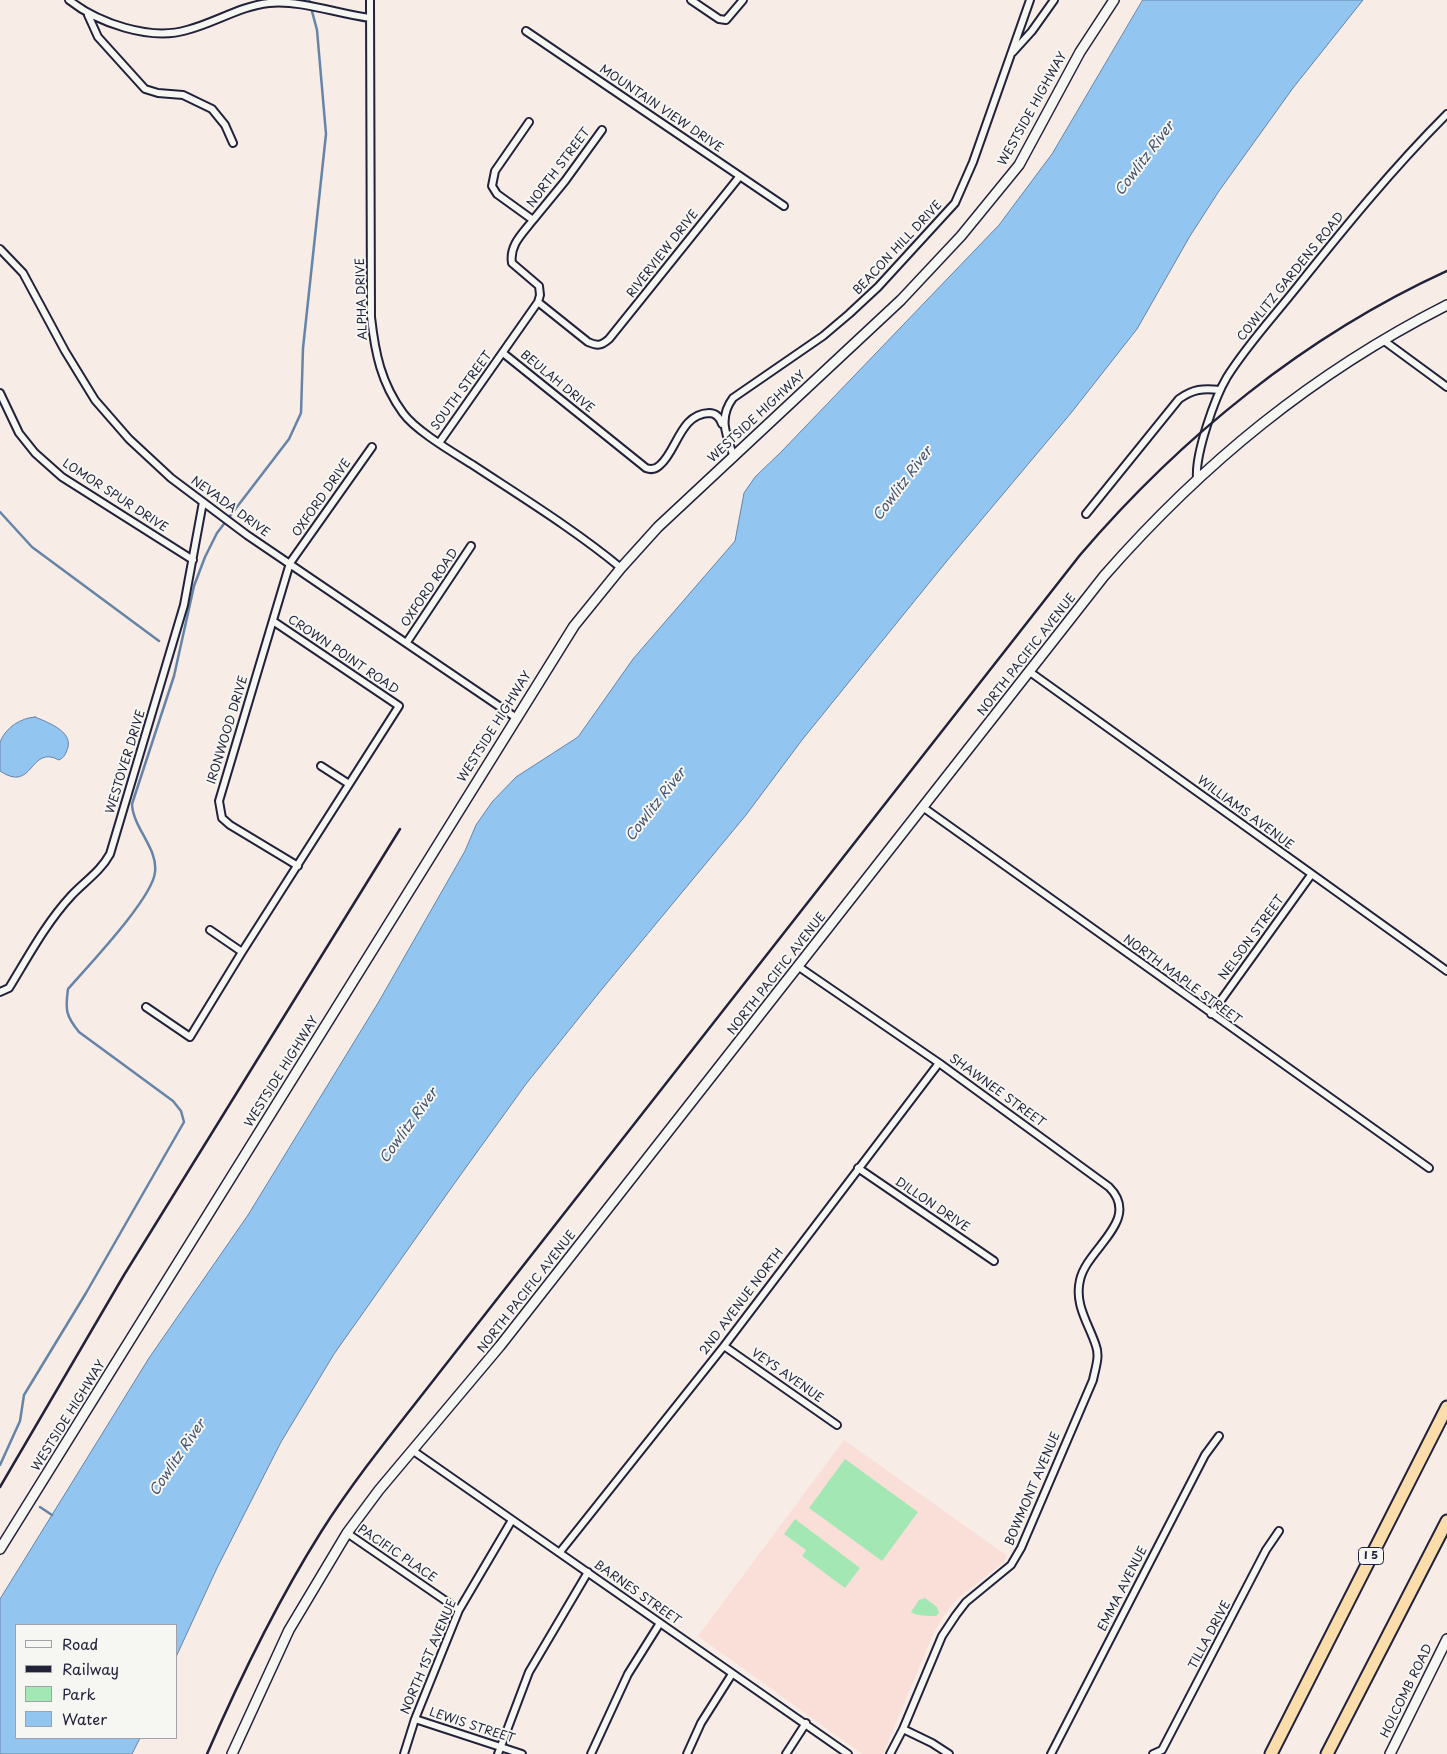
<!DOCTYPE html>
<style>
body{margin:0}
#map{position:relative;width:1447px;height:1754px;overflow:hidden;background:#f7ece6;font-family:"Playpen Sans",sans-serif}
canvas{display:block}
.legend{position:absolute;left:15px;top:1624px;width:162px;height:115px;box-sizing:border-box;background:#f6f6f2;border:1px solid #a1a1a9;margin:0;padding:6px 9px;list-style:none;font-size:15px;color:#22223b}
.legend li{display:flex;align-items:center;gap:10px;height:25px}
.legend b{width:25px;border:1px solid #a1a1a9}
</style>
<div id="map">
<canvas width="1447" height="1754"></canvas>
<ul class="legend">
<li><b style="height:6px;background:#f6f6f2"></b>Road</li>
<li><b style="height:6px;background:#22223b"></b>Railway</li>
<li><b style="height:14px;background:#a3e8b4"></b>Park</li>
<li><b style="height:14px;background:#92c6f0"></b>Water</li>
</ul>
</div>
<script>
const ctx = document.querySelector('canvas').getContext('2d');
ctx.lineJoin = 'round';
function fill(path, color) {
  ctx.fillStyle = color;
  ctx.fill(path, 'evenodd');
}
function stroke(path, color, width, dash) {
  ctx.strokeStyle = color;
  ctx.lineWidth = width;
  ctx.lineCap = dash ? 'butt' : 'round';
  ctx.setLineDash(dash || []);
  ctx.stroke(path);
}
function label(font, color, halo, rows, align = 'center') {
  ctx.font = font + ' "Playpen Sans",sans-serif';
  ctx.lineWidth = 4;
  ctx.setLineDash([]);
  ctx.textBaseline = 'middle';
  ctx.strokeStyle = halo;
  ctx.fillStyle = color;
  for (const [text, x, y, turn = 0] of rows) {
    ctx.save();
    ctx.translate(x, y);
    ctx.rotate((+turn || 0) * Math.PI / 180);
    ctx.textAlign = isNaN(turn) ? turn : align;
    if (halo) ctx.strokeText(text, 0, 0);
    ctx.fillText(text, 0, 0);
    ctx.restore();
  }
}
const built = new Path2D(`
 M844 1440 1007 1556 1004 1562 957 1599 945 1614 933 1634 883 1754H862L698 1636Z`);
const green = new Path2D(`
 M845 1459 918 1512 882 1561 809 1508Z
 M795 1519 860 1568 845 1588 802 1556 806 1550 784 1534Z
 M925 1598 937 1607 939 1613 936 1616C929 1616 916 1616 911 1612L919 1600Z`);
const water = new Path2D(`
 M1143 0H1363L1293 88 1219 191 1190 236 1137 329 1071 413 946 562 802 740 746 815 602 989 526 1084 454 1184 334 1354 281 1442 217 1568 176 1657V1625H16V1738H140L132 1754H0V1599L149 1358 248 1215 378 1003 465 851 476 825 492 802 516 777 578 737 633 659 735 541 744 493 755 477 781 452 999 225 1052 154Z
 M35 717C47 722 72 731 68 747 66 753 65 757 59 760 29 744 34 794 0 771 0 762 0 749 0 742 6 727 21 718 35 717Z`);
const stream = new Path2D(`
 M0 512 32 547 159 641
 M0 1465 20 1421 24 1395 86 1293 184 1122 181 1111 173 1101 79 1032C66 1016 65 1010 68 989 87 967 153 898 155 872 158 848 133 828 132 804L174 676 194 586 205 557 217 533 289 439 301 413 303 348 326 134 317 30 309 0
 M40 1507 52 1515`);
const street = new Path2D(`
 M69 0C98 23 150 41 187 30 215 23 240 6 269 3 303 0 337 14 370 18
 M370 0 371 317C375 353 381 383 403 413 416 431 454 453 473 465 523 498 575 530 621 568
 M691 0 719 19 726 20 743 0
 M88 15 98 37 145 89 158 93 183 95 212 109 225 125 233 143
 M526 31 784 206
 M1013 52 1032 31 1054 0
 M533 220 565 181 602 130
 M0 249 23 273 65 351 95 400 129 439 171 478 247 535 515 717
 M538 302 588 342C597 346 601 346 609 339L740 176
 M1383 340 1447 387
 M503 353 646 468C651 470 656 469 660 465 677 451 680 414 709 413 716 413 720 418 722 424
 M0 393 19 433 35 453 62 477 193 560
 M439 443 538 302 540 295 539 286 512 263C509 245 523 233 533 220L497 194 492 186 495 171 529 122
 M734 457C726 435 718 418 733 398L823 336 849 314 878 287 955 203 973 162 1030 0
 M1197 478C1195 454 1215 397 1227 377 1247 345 1274 316 1297 287 1345 227 1393 168 1447 114
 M1086 514 1179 399C1193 389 1203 388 1220 390
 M407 642 471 546
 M1030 672 1447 971
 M321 766 349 784
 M924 808 1429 1168
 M298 866 230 825 222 818 219 801 290 563 372 447
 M210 930 242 952
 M799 967 939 1063 1109 1187C1142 1220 1087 1248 1080 1280 1074 1305 1089 1324 1096 1346 1100 1357 1095 1369 1093 1380L1021 1548 1011 1565 966 1602 956 1615 942 1636 903 1729
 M0 992 9 988C28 957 46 923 71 896 85 881 100 872 110 854L184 605 203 502
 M146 1007 190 1037 242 952 399 706 273 621
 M1211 1014 1311 875
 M858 1168 994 1261
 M724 1346 837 1425
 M412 1450 848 1754
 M347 1533 459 1610
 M560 1552 724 1346 939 1063
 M415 1719 522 1754
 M404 1754 415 1719 459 1610 512 1520
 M498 1754 529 1672 588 1572
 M591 1754 628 1674 660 1623
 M687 1754 701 1723 732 1674
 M786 1754 806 1723
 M890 1754 903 1729 932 1743 949 1754
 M1051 1754 1205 1455 1219 1436
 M1153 1754 1162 1750 1266 1550 1279 1531`);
const secondary = new Path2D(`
 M0 1549 574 626 621 568 658 527 901 300 961 236 1019 165 1080 52 1114 0
 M232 1754 289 1630 347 1533 379 1490 500 1346 1104 576C1203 463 1313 373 1447 305
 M1390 1754 1447 1639`);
const highway = new Path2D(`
 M1271 1754 1447 1407
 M1327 1754 1447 1521`);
const rail = new Path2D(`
 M0 1487 124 1275 400 829
 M207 1754C240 1678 277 1602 321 1532 357 1475 402 1421 443 1368L1080 555C1181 437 1305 336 1447 271`);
const shields = [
 [1371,1556,25]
];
const shieldNames = [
 ["I 5",1371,1556]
];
const streetNames = [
 ["MOUNTAIN VIEW DRIVE",661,109,34],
 ["WESTSIDE HIGHWAY",1033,109,-61],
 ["NORTH STREET",559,168,-53],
 ["BEACON HILL DRIVE",898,248,-47],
 ["RIVERVIEW DRIVE",663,254,-52],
 ["COWLITZ GARDENS ROAD",1291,277,-51],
 ["ALPHA DRIVE",362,299,-92],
 ["BEULAH DRIVE",557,382,39],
 ["SOUTH STREET",462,391,-54],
 ["WESTSIDE HIGHWAY",757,417,-43],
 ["LOMOR SPUR DRIVE",115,496,33],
 ["OXFORD DRIVE",322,498,-55],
 ["NEVADA DRIVE",230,507,36],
 ["OXFORD ROAD",430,588,-56],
 ["CROWN POINT ROAD",343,655,34],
 ["NORTH PACIFIC AVENUE",1027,655,-52],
 ["WESTSIDE HIGHWAY",495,727,-58],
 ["IRONWOOD DRIVE",228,730,-73],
 ["WESTOVER DRIVE",126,762,-73],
 ["WILLIAMS AVENUE",1245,813,36],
 ["NELSON STREET",1252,938,-54],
 ["NORTH PACIFIC AVENUE",777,974,-52],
 ["NORTH MAPLE STREET",1182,980,36],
 ["WESTSIDE HIGHWAY",282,1072,-58],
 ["SHAWNEE STREET",997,1091,36],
 ["DILLON DRIVE",932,1205,34],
 ["NORTH PACIFIC AVENUE",527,1292,-52],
 ["2ND AVENUE NORTH",742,1302,-53],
 ["VEYS AVENUE",787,1376,35],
 ["WESTSIDE HIGHWAY",69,1416,-58],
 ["BOWMONT AVENUE",1033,1489,-67],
 ["PACIFIC PLACE",397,1554,34],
 ["EMMA AVENUE",1123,1589,-63],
 ["BARNES STREET",637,1593,35],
 ["TILLA DRIVE",1210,1635,-62],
 ["NORTH 1ST AVENUE",429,1657,-67],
 ["HOLCOMB ROAD",1407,1691,-64],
 ["LEWIS STREET",472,1726,18]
];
const waterNames = [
 ["Cowlitz River",1145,159,-53],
 ["Cowlitz River",903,484,-53],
 ["Cowlitz River",656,805,-52],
 ["Cowlitz River",409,1126,-54],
 ["Cowlitz River",178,1458,-56]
];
fill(built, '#f9dfd8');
fill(green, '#a3e8b4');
fill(water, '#92c6f0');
stroke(water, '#6584a8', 1);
stroke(stream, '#6584a8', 2.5);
stroke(street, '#22223b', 10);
stroke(secondary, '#22223b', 12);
stroke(highway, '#22223b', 15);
stroke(street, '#f6f6f2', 6);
stroke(secondary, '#f6f6f2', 9);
stroke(highway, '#faddab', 11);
stroke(rail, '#22223b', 2.5);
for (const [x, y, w] of shields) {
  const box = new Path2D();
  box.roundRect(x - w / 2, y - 8.5, w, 17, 4);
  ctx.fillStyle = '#f6f6f2';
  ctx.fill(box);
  stroke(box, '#22223b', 1);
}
label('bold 11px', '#22223b', null, shieldNames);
label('12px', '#22223b', '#f6f6f2', streetNames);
label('italic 14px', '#445371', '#f6f6f2', waterNames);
</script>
